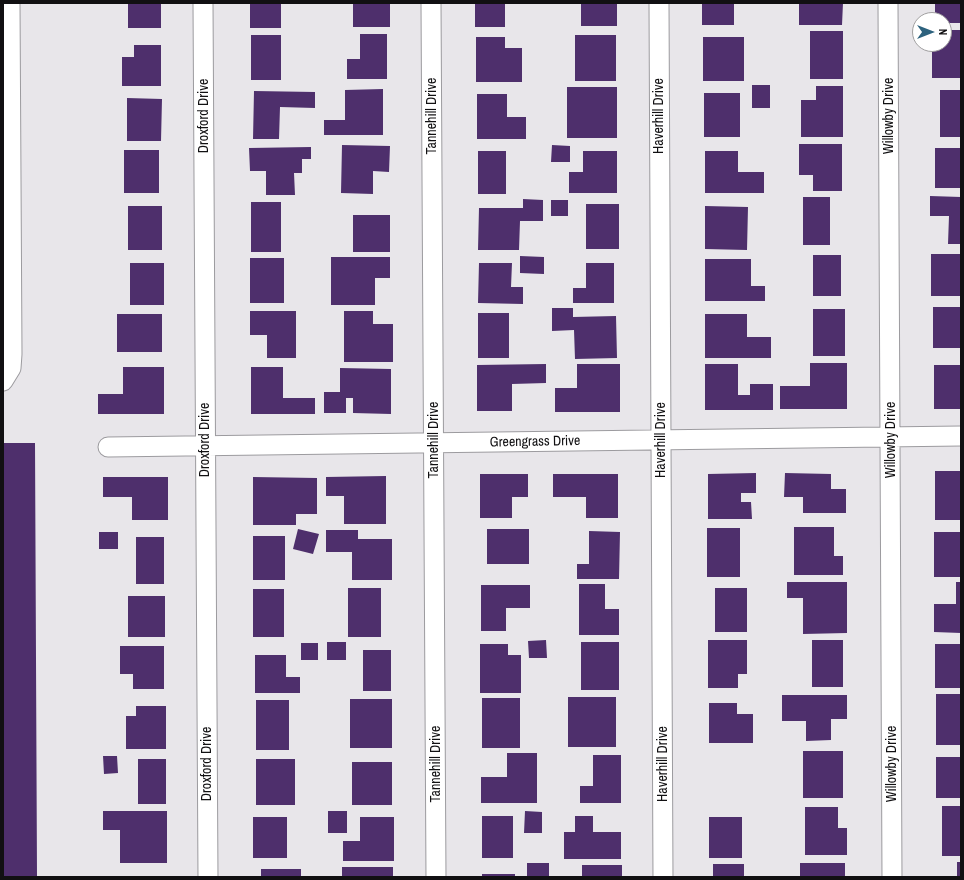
<!DOCTYPE html>
<style>
body{margin:0}
#map{position:relative;width:964px;height:880px;overflow:hidden;background:#e8e6ea;font-family:"Archivo Narrow",sans-serif}
canvas{display:block}
.frame{position:absolute;inset:0;border:4px solid #111012;pointer-events:none}
.north{position:absolute;left:912px;top:12px;width:40px;height:40px;box-sizing:border-box;background:#fff;border:1px solid #a09fa0;border-radius:50%;rotate:90deg;font-size:11px;font-weight:700;line-height:16px;text-align:center;color:#111012}
.north::after{content:'';display:block;margin:auto;width:14px;height:18px;background:#2d627e;clip-path:polygon(50% 0,100% 100%,50% 72%,0 100%)}
</style>
<div id="map">
<canvas width="964" height="880"></canvas>
<div class="frame"></div>
<div class="north">N</div>
</div>
<script>
const ctx = document.querySelector('canvas').getContext('2d');
ctx.lineJoin = 'round';
function fill(path, color) {
  ctx.fillStyle = color;
  ctx.fill(path, 'evenodd');
}
function stroke(path, color, width, dash) {
  ctx.strokeStyle = color;
  ctx.lineWidth = width;
  ctx.lineCap = dash ? 'butt' : 'round';
  ctx.setLineDash(dash || []);
  ctx.stroke(path);
}
function label(font, color, halo, rows, align = 'center') {
  ctx.font = font + ' "Archivo Narrow",sans-serif';
  ctx.lineWidth = 4;
  ctx.setLineDash([]);
  ctx.textBaseline = 'middle';
  ctx.strokeStyle = halo;
  ctx.fillStyle = color;
  for (const [text, x, y, turn = 0] of rows) {
    ctx.save();
    ctx.translate(x, y);
    ctx.rotate((+turn || 0) * Math.PI / 180);
    ctx.textAlign = isNaN(turn) ? turn : align;
    if (halo) ctx.strokeText(text, 0, 0);
    ctx.fillText(text, 0, 0);
    ctx.restore();
  }
}
const building = new Path2D(`
 M128 3H161V28H128Z
 M250 3H281V28H250Z
 M353 3H390V27H353Z
 M475 3H505V27H475Z
 M581 3H617V26H581Z
 M702 3H734V25H702Z
 M799 3H843L842 25H799Z
 M935 3H961V23H944V20H935Z
 M944 30H961V78H932V44H944Z
 M810 31H843V79H810Z
 M360 34H387V79H347V59H360Z
 M251 35H281V80H251Z
 M575 35H616V81H575Z
 M476 37H505V48H522V82H476Z
 M703 37H744V81H703Z
 M134 45H161V86H122V57H134Z
 M752 85H770V108H752Z
 M816 86H843V137H801V100H816Z
 M567 87H617V138H567Z
 M383 89V135H324V120H345V90Z
 M940 90H961V137H940Z
 M254 91 315 92V108L280 107 279 139H253Z
 M704 93H740V137H704Z
 M477 94H507V117H526V139H477Z
 M127 98 162 99 161 141H127Z
 M799 144H842V191H813V175H799Z
 M342 145 390 146 389 172 373 171V194L341 193Z
 M552 145 570 146V162H551Z
 M311 147V159H302V173H294L295 195H266V171H250L249 148Z
 M935 148H961V188H935Z
 M124 150H159V193H124Z
 M478 151H506V194H478Z
 M583 151H617V193H569V172H583Z
 M705 151H738V172H764V193H705Z
 M930 196 961 197V244H948L949 216H930Z
 M803 197H830V245H803Z
 M523 199 543 200V221H520L519 250H478L479 208H523Z
 M551 200H568V216H551Z
 M251 202H281V252H251Z
 M586 204H619V249H586Z
 M128 206H162V250H128Z
 M705 206 748 207 747 250 705 249Z
 M353 215H390V252H353Z
 M931 254H961V296H931Z
 M813 255H841V296H813Z
 M520 256 544 257V274L520 273Z
 M331 257H390V278H375V305H331Z
 M250 258H284V303H250Z
 M705 259H751V286H765V301H705Z
 M130 263H164V305H130Z
 M479 263H512L511 287H523V304L478 303Z
 M586 263H614V303H573V288H586Z
 M933 307H961V348H933Z
 M552 308H573V317L616 316 617 358 575 359 574 330 552 331Z
 M813 309H845V356H813Z
 M250 311H296V358H267V335H250Z
 M344 311H373V324H393V362H344Z
 M478 313H509V358H478Z
 M117 314H162V352H117Z
 M705 314H747V337H771V358H705Z
 M810 363H847V409H780V386H810Z
 M546 364V383L512 384V411H477V365Z
 M577 364H620V412H555V388H577Z
 M705 364H738V395H750V384H773V410H705Z
 M934 365H961V409H934Z
 M123 367H164V414H98V394H123Z
 M251 367H283V398H315V414H251Z
 M340 368 391 369V414L353 413V398H346V413H324V392H340Z
 M3 443H35L37 877H3Z
 M935 471H961V520H935Z
 M756 473V493H741V502H751L752 519H708V474Z
 M785 473 831 474V489H846V513H803V497H784Z
 M480 474H528V497H512V518H480Z
 M553 474H618V518H586V497H553Z
 M386 476V524H344V496H326V477Z
 M103 477H168V520H132V497H103Z
 M253 477 317 478V514H296V525H253Z
 M794 527H834V556H843V575H794Z
 M707 528H740V577H707Z
 M298 529 319 534 313 554 293 549Z
 M487 529H529V564H487Z
 M326 530H358V539H392V580H352V552H326Z
 M589 531 620 532 619 579H577V564H589Z
 M99 532H118V549H99Z
 M934 532H961V577H934Z
 M253 536H285V580H253Z
 M136 537H164V584H136Z
 M787 582H847V633L803 634V598H787Z
 M956 582H961V633L934 632V604H956Z
 M579 584H605V609H619V635H579Z
 M481 585H530V608H506V631H481Z
 M348 588H381V637H348Z
 M715 588H747V632H715Z
 M253 589H284V637H253Z
 M128 596H165V637H128Z
 M546 640 547 658H529L528 641Z
 M708 640H747V674H738V688H708Z
 M812 640H843V687H812Z
 M327 642H346V660H327Z
 M581 642H619V690H581Z
 M301 643H318V660H301Z
 M480 644H508V655H521V693H480Z
 M935 644H961V688H935Z
 M120 646H164V689H133V674H120Z
 M363 650H391V691H363Z
 M255 655H286V677H300V693H255Z
 M936 694H961V745H936Z
 M782 695H847V719H831V740L806 741V721H782Z
 M568 697H616V747H568Z
 M482 698H520V748H482Z
 M350 699H392V748H350Z
 M256 700H289V750H256Z
 M709 703H737V714H753V743H709Z
 M136 706H166V749H126V716H136Z
 M803 751H843V798H803Z
 M507 753H537V803H481V777H507Z
 M593 755H621V803H580V786H593Z
 M103 756H117L118 773 104 774Z
 M936 757H961V798H936Z
 M138 759H166V804H138Z
 M256 759H295V805H256Z
 M352 762H392V805H352Z
 M942 806H961V856H942Z
 M805 807H838V828H847V855H805Z
 M103 811H167V863H120V830H103Z
 M328 811H347V833H328Z
 M525 811 542 812V833H524Z
 M482 816H513V858H482Z
 M575 816H593V832H621V859H564V832H575Z
 M253 817H287V858H253Z
 M360 817H394V861H343V841H360Z
 M709 817H742V858H709Z
 M957 862H961V877H957Z
 M527 863H549V877H527Z
 M800 863H845V877H800Z
 M713 864H744V877H713Z
 M582 865H622V877H582Z
 M342 867H393V877H342Z
 M261 869H301V877H261Z
 M482 874H515V877H482Z`);
const minor = new Path2D(`
 M203 3 208 877
 M431 3 436 877
 M659 3 663 877
 M888 3 892 877
 M3 381 11 368 12 354 10 3
 M108 447 961 436`);
const streetNames = [
 ["Droxford Drive",204,116,-90],
 ["Tannehill Drive",432,116,-90],
 ["Haverhill Drive",659,116,-90],
 ["Willowby Drive",889,116,-90],
 ["Droxford Drive",205,440,-90],
 ["Tannehill Drive",434,440,-90],
 ["Haverhill Drive",661,440,-90],
 ["Willowby Drive",891,440,-90],
 ["Greengrass Drive",535,442,-1],
 ["Droxford Drive",207,764,-90],
 ["Tannehill Drive",436,764,-90],
 ["Haverhill Drive",663,764,-90],
 ["Willowby Drive",892,764,-90]
];
fill(building, '#4e2f6c');
stroke(minor, '#9c9b9f', 21);
stroke(minor, '#fff', 19);
label('14px', '#111012', '#fff', streetNames);
</script>
